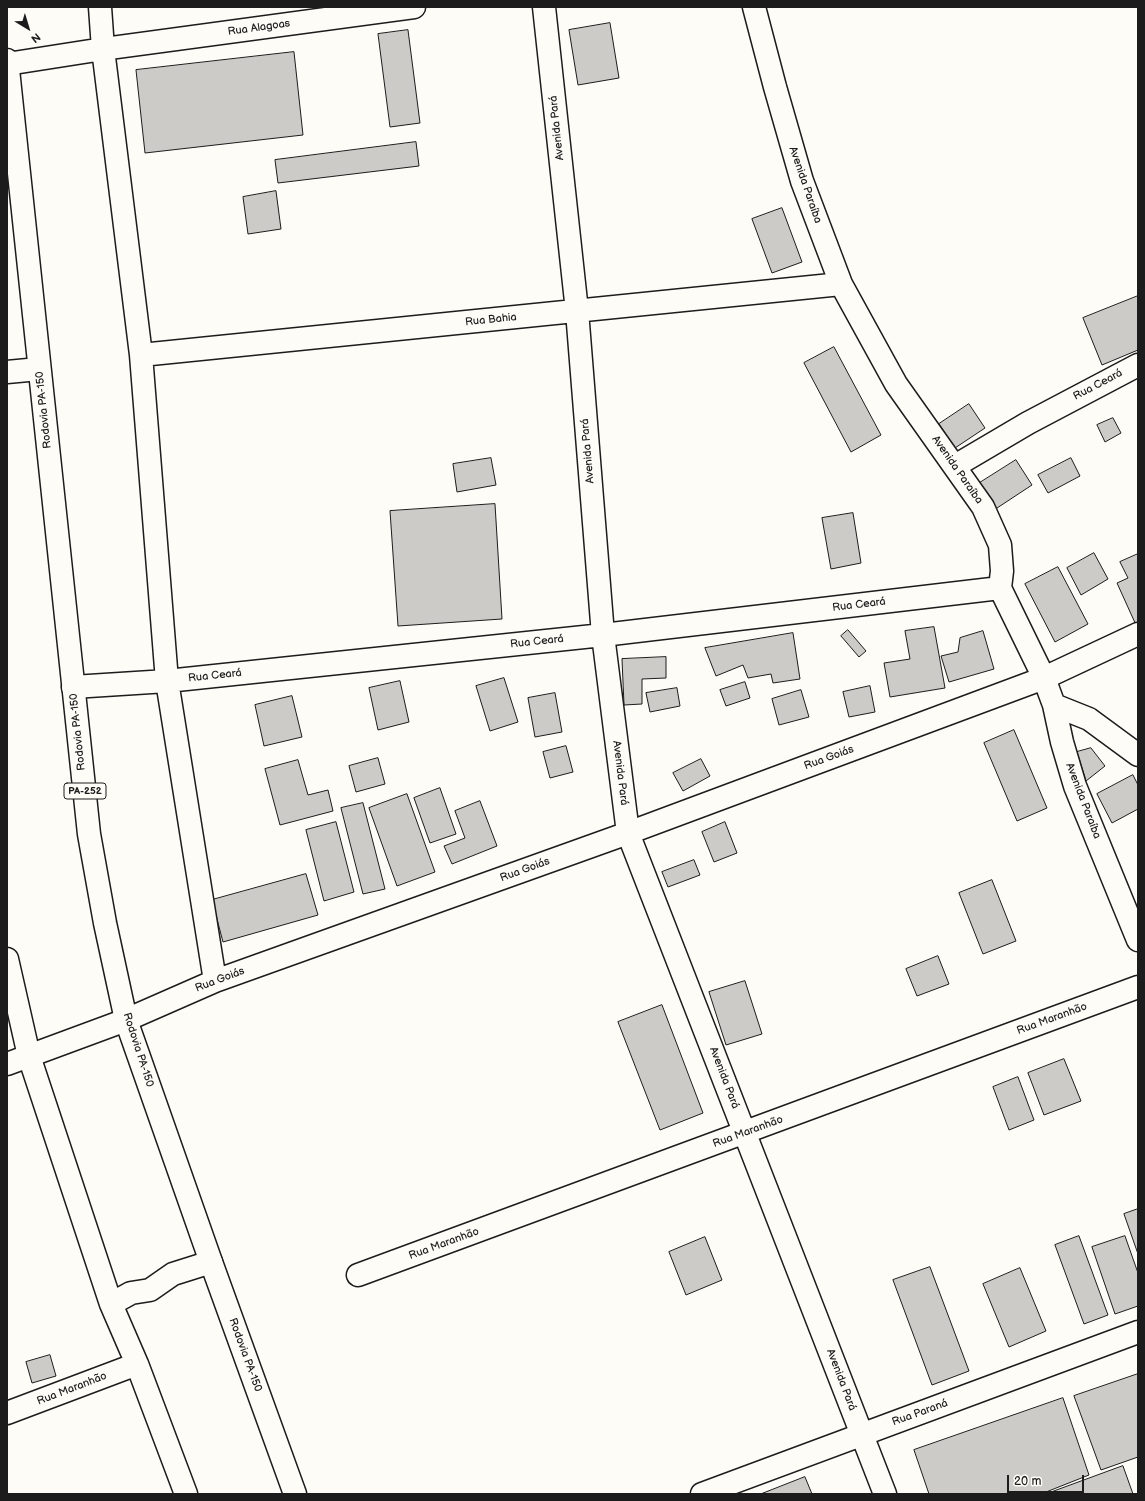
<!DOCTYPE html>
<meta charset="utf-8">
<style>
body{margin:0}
#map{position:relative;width:1145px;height:1501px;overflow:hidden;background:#fdfcf7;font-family:"Balsamiq Sans",sans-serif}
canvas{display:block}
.frame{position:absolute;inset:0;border:8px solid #1c1c1c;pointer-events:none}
.north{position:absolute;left:8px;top:8px;width:40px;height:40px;-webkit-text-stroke:3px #fdfcf7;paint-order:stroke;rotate:142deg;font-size:11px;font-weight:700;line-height:16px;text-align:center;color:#1c1c1c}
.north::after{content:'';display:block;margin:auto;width:14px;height:18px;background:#1c1c1c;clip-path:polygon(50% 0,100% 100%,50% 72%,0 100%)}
.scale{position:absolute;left:1007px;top:1475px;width:77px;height:18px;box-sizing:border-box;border:2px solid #1c1c1c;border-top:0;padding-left:5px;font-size:12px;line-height:14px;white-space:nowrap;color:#1c1c1c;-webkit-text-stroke:3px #fdfcf7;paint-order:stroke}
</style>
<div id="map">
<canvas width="1145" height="1501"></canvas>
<div class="frame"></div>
<div class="north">N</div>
<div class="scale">20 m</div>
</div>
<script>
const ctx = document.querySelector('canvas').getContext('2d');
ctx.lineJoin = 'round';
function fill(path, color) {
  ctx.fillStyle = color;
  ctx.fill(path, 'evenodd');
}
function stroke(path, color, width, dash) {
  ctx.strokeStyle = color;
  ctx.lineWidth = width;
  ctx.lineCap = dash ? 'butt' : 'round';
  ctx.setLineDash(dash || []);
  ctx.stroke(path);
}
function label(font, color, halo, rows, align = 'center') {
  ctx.font = font + ' "Balsamiq Sans",sans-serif';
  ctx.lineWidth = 3.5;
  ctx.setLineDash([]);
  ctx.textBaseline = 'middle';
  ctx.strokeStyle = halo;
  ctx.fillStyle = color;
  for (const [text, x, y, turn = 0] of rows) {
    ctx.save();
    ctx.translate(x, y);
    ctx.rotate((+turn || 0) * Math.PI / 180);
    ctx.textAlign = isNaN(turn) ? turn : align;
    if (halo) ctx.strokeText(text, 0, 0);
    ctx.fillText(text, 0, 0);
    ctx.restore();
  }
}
const building = new Path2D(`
 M610 23 619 78 578 85 569 30Z
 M408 30 420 123 390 127 378 34Z
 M294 52 303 135 145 153 136 70Z
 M416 142 419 166 278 183 275 160Z
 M276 191 281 229 248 234 243 197Z
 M782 208 802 262 772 273 752 219Z
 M1138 296V350L1102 365 1083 318Z
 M834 347 881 435 851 452 804 363Z
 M969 404 985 428 955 448 939 424Z
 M1113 418 1121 433 1105 442 1097 425Z
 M491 458 496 485 457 492 453 464Z
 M1071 458 1080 476 1048 493 1038 475Z
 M1016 460 1032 485 994 510 978 484Z
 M495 504 502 619 398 626 390 511Z
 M853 513 861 563 831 569 822 518Z
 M1094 553 1108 579 1081 595 1067 568Z
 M1138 554V624L1136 625 1117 583 1128 578 1120 562Z
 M1058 567 1088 624 1055 642 1025 584Z
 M934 627 945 688 890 697 884 663 910 659 905 631Z
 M848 630 866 651 859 657 841 636Z
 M983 631 994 669 949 682 941 656 958 652 960 638Z
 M793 633 800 679 773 683 771 674 748 678 743 665 716 676 705 648Z
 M666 657V678L642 679V704L624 705 622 659Z
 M504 678 518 722 490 731 476 686Z
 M400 681 409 722 378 730 369 688Z
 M745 682 750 698 726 706 720 690Z
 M870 686 875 712 849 717 843 692Z
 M677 688 680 706 650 712 646 693Z
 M801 690 809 717 779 725 772 699Z
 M555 693 562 732 535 737 528 698Z
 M292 696 302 737 264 746 255 705Z
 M1014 730 1047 808 1017 821 984 743Z
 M566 746 573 772 550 778 543 752Z
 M1091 748 1105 766 1086 781 1077 752Z
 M378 758 385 784 356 792 349 766Z
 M701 759 710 776 683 791 673 773Z
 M298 760 308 795 328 790 333 811 280 825 265 769Z
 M1133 775 1138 785V809L1112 823 1097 794Z
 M440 788 456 834 430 843 414 798Z
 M407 794 435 872 397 886 369 808Z
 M480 801 497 846 452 864 444 846 465 838 455 811Z
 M363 803 385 889 363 894 341 808Z
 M336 822 354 892 324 901 306 830Z
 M725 822 737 853 714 862 702 832Z
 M694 860 700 875 668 887 662 872Z
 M306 874 318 915 223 942 212 900Z
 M992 880 1016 941 983 954 959 893Z
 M938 956 949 984 917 996 906 969Z
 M745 981 762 1034 726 1045 709 992Z
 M662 1005 703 1113 660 1130 618 1022Z
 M1064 1059 1081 1101 1044 1115 1028 1073Z
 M1018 1077 1034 1120 1009 1130 993 1087Z
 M1138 1209V1254L1124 1214Z
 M1079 1236 1108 1315 1084 1324 1055 1245Z
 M1125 1236 1138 1273V1306L1115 1314 1092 1247Z
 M705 1237 722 1280 686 1295 669 1252Z
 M930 1267 969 1371 932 1385 893 1280Z
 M1020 1268 1046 1331 1009 1347 983 1284Z
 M50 1355 56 1376 32 1383 26 1362Z
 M1138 1374V1457L1101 1470 1074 1396Z
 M1063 1398 1089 1475 1041 1494H929L914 1450Z
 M1123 1466 1133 1494H1046Z
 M805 1477 812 1494H761Z`);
const minor = new Path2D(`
 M100 7 103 49 141 355 167 681 215 981
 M544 7 577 311 603 635 628 833 885 1494
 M754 7 775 87 802 181 841 284 896 384 983 507 1000 545 1002 571 1000 588 1044 678 1054 705 1062 742 1075 786 1138 940
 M7 64 103 49 414 7
 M141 355 841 284
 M7 372 39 369
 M955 466 1028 423 1138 365
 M73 687 167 681 603 635 1000 588
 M1054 705 1089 719 1138 755
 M7 959 29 1056 111 1304 137 1364 186 1494
 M7 1064 126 1020 215 981 628 833 1044 678 1138 634
 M358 1275 1138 987
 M111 1304 131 1293 150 1290 173 1274 211 1262
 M7 1413 137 1364
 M702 1494 1138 1332`);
const highway = new Path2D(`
 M7 60 89 834 105 923 126 1020 211 1262 295 1494`);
const shields = [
 [85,791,42]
];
const shieldNames = [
 ["PA-252",85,791]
];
const streetNames = [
 ["Rua Alagoas",259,28,-8],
 ["Avenida Pará",557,128,-96],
 ["Avenida Paraíba",805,185,71],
 ["Rua Bahia",491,320,-6],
 ["Rua Ceará",1098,385,-28],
 ["Rodovia PA-150",44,410,-96],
 ["Avenida Pará",588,451,-95],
 ["Avenida Paraíba",957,470,55],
 ["Rua Ceará",859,605,-7],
 ["Rua Ceará",537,642,-6],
 ["Rua Ceará",215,676,-6],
 ["Rodovia PA-150",78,732,-96],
 ["Rua Goiás",829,758,-20],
 ["Avenida Pará",620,773,83],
 ["Avenida Paraíba",1083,801,69],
 ["Rua Goiás",525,870,-20],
 ["Rua Goiás",220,980,-21],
 ["Rua Maranhão",1052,1019,-20],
 ["Rodovia PA-150",138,1050,72],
 ["Avenida Pará",724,1078,69],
 ["Rua Maranhão",748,1132,-20],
 ["Rua Maranhão",444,1244,-20],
 ["Rodovia PA-150",245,1355,70],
 ["Avenida Pará",841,1380,69],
 ["Rua Maranhão",72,1389,-21],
 ["Rua Paraná",920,1413,-20]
];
fill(building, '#cccbc8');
stroke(building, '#1c1c1c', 1);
stroke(minor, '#1c1c1c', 25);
stroke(highway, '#1c1c1c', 25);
stroke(minor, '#fdfcf7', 22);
stroke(highway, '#fdfcf7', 22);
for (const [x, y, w] of shields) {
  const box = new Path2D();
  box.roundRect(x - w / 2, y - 8, w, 16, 3);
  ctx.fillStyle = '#fdfcf7';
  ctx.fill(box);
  stroke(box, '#1c1c1c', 1);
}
label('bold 10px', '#1c1c1c', null, shieldNames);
label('11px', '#1c1c1c', '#fdfcf7', streetNames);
</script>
